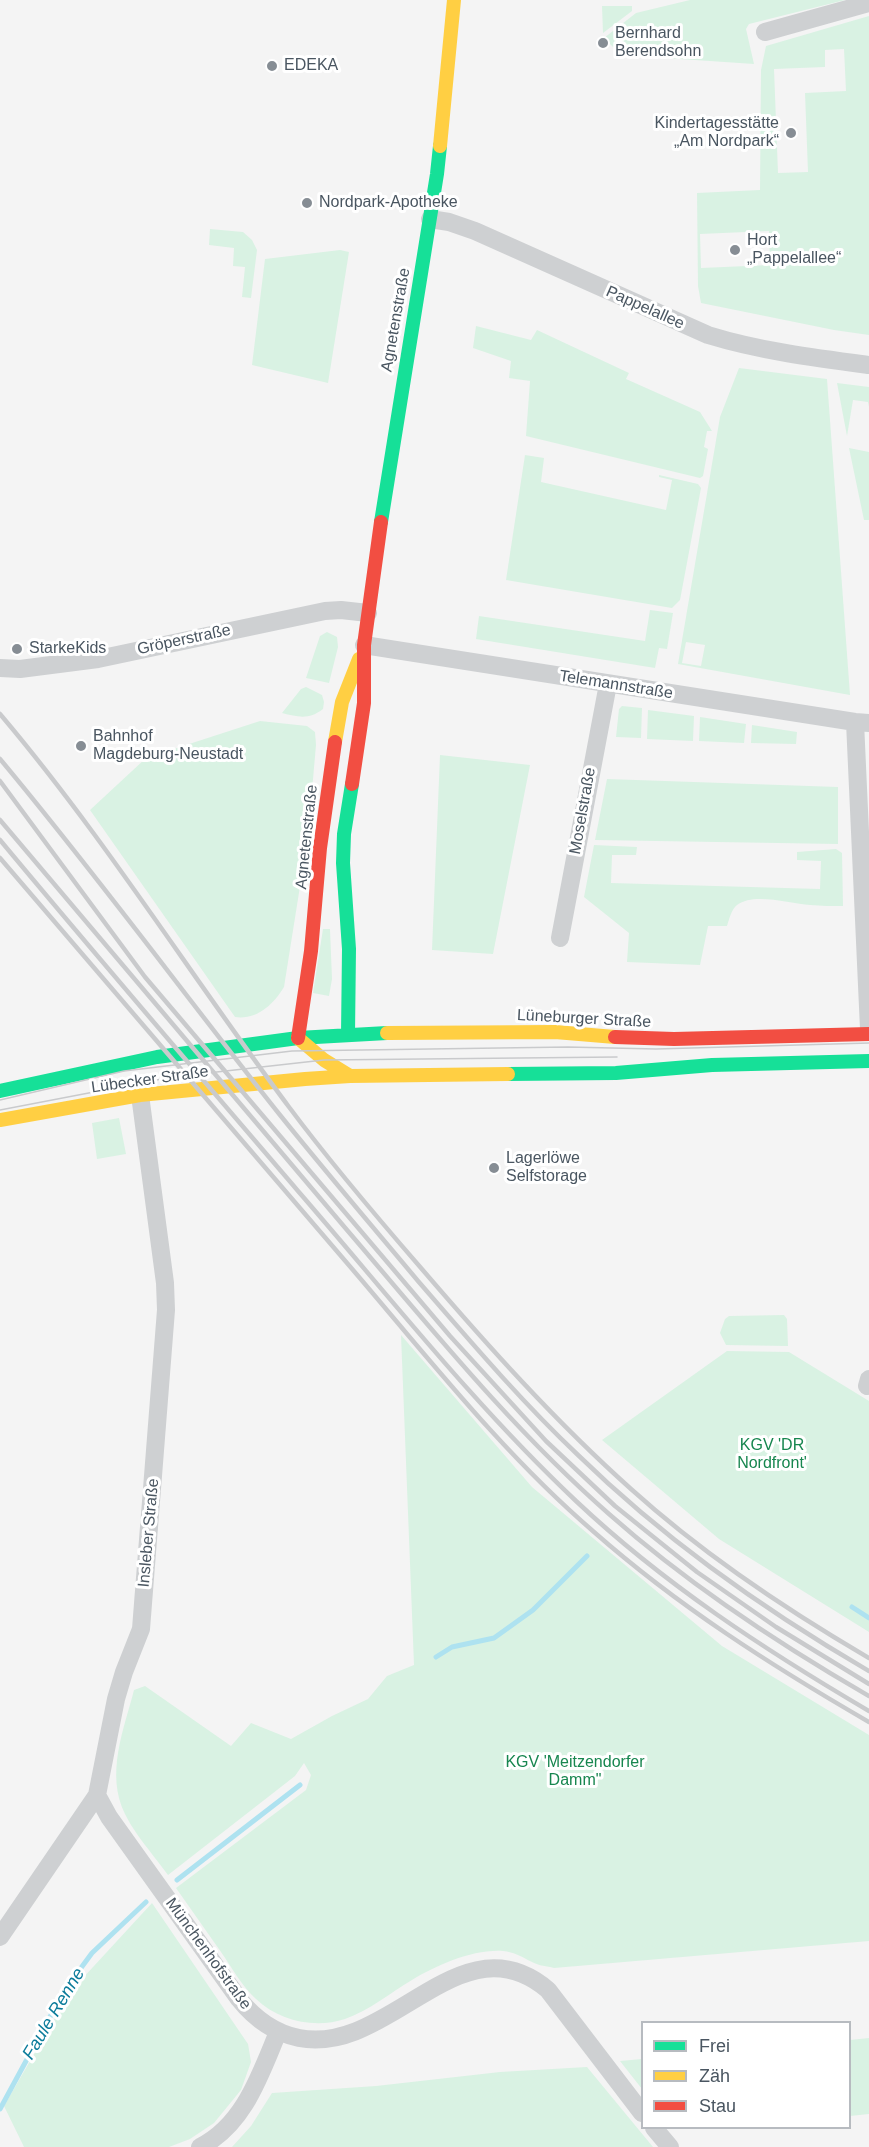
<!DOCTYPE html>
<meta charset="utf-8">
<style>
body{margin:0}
#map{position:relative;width:869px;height:2147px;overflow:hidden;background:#f4f4f4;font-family:Helvetica,sans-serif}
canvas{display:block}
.legend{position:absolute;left:641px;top:2021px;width:210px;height:108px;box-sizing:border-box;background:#fff;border:2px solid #b7bbc0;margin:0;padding:8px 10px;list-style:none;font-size:18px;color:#4a5661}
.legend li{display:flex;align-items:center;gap:12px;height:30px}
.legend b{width:30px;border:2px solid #b7bbc0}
</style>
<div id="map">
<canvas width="869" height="2147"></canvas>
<ul class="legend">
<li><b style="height:8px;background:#16e098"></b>Frei</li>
<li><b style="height:8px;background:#ffcf43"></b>Zäh</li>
<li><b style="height:8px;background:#f24e42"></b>Stau</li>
</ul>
</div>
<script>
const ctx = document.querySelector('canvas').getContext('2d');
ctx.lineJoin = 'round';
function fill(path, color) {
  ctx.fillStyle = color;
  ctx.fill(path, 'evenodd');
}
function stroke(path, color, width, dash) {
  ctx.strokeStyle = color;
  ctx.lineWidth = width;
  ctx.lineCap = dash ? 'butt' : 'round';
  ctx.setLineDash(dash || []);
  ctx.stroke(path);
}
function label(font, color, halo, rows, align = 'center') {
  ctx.font = font + ' Helvetica,sans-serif';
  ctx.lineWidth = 6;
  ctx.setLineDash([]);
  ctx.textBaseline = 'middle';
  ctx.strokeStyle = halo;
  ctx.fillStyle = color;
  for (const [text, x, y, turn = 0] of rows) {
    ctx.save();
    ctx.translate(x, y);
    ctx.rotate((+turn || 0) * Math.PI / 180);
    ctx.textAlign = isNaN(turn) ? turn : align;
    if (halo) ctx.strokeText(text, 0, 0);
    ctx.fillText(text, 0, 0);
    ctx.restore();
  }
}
const green = new Path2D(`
 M690 0H845L749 24 746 29 754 64 621 55 604 38 636 13Z
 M602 6H632V11L603 33Z
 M869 16V335L834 330 701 303 698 286 697 193 760 190 761 70 766 46ZM844 49 846 91 805 93 808 172 778 173 774 69 825 67V50ZM769 231 770 265 701 268 700 234Z
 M210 229 243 232 252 240 257 250 251 298 242 297 245 267 233 266 234 248 209 245Z
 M340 250 349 252 328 383 252 365 265 259Z
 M476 326 531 340 537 330 629 373 626 379 700 412 712 431H707L704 447 708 449 703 476 700 478 526 436 530 381 509 378 511 361 473 348Z
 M739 368 827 379 850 695 678 664 720 417ZM686 642 705 645 701 666 682 663Z
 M837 383 869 387V407L868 402 853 400 847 436Z
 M849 448 869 452V520H864Z
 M525 455 544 458 541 482 666 510 672 480 659 477V475L698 484 701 488 680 600 672 608 506 580Z
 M650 610 673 613 667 649 659 648 655 668 476 639 479 616 645 641Z
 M327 632 337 637 338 647 329 683 306 678 320 636Z
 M306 687 322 695 324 702 323 709C309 720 298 717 282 713L301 689Z
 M622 706 642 708 641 738 616 737 619 709Z
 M648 710 694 716 693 741 647 739Z
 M700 717 746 724 744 743 699 741Z
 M260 721 307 726 315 732 316 745 308 836 284 987C273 1005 257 1020 235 1017L90 810 146 758Z
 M752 725 797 732 796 744 751 743Z
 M440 755 530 765 493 954 432 950Z
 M607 779 838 787V844L595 840Z
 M594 845 637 847 636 855H612L611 883 820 889 821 861 797 860V852L836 849 842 853 843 906C832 906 821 906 810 905 791 904 754 892 737 905 731 910 729 920 727 926H708L700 965 627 962 629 933 584 897Z
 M323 929H330L332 979 329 996 313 993Z
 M119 1118 126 1154 97 1159 92 1123Z
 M784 1315 787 1319 788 1346 726 1345 720 1333 725 1319 729 1316Z
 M401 1335 532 1487 722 1646 869 1735V1941L554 1968C547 1966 539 1966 532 1962 522 1957 514 1952 503 1951 473 1949 437 1965 412 1980 390 1993 370 2010 345 2019 315 2029 279 2021 256 1999 242 1986 232 1968 221 1952 206 1931 191 1909 176 1888L306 1790 311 1775 304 1763 295 1776 168 1875C155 1857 134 1833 125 1814 105 1774 124 1729 134 1690L145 1686 231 1746 251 1723 291 1739 332 1716 368 1699 387 1676 414 1665Z
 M727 1351 789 1352 869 1401V1632L719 1539 602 1440Z
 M152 1903 248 2044 251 2062 241 2090 214 2123 190 2139 169 2147H24L4 2106 70 1992Z
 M869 2038V2114L850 2116V2040Z
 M642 2059V2089L620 2061Z
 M587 2067 653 2147H232L251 2126 272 2093 376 2086 500 2072Z`);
const stream = new Path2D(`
 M852 1607 869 1618
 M436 1657 452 1647 494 1638 533 1610 587 1556
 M177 1880 300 1785
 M0 2109 64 1991 92 1953 146 1902`);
const street = new Path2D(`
 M765 32 869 3
 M430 219 449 222 475 231 708 335C760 351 815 358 869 365
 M364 645 855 722 869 723
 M0 668 20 669 98 659 325 611 341 610 368 613
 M855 722 869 1029
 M560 938 608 684
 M867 1386 869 1379
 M97 1795 109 1817 239 1999C255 2019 274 2033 299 2038 390 2056 461 1916 548 1990L642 2113
 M0 1937 97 1795 116 1699 124 1672 141 1629 166 1310 165 1283 140 1095
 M654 2128 670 2147
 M200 2147C244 2125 260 2075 278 2032`);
const fast = new Path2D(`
 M381 522 437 174 440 146
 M348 1034 349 949 343 863 344 834 352 784
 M508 1074 616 1073 712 1065 869 1061
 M0 1091 157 1057 298 1038 387 1033`);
const slow = new Path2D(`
 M440 146 454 0
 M335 742 342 702 359 659
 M387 1033 555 1032 615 1037
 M298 1038 324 1060 350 1076
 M0 1120 140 1095 305 1079 350 1076 508 1074`);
const jam = new Path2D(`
 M352 784 364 703V645L381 522
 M615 1037 674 1039 869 1034
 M298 1038 311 951 320 848 335 742`);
const tram = new Path2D(`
 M0 1100 124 1071 292 1051 568 1047 656 1049 869 1043
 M0 1110 172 1077 324 1060 617 1057`);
const rail = new Path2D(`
 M0 714C105 838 191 976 289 1107 330 1162 375 1215 421 1268 487 1345 555 1421 631 1489 703 1554 785 1609 869 1658
 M0 759C97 875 186 997 280 1115 325 1171 372 1226 418 1281 470 1341 521 1401 578 1455 665 1540 764 1610 869 1671
 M0 781 145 977 450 1336 546 1441 615 1506 697 1572 776 1627 869 1684
 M0 820C116 957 231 1094 347 1230 430 1327 512 1429 609 1514 688 1584 777 1643 869 1696
 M0 840C98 958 198 1074 298 1191 389 1296 475 1406 576 1501 664 1584 765 1650 869 1711
 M0 858C115 993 231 1128 347 1263 426 1355 502 1453 594 1532 678 1606 772 1666 869 1722`);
const markers = [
 [603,43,6,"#868d94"],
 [272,66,6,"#868d94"],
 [791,133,6,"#868d94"],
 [307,203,6,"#868d94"],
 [735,250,6,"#868d94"],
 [17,649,6,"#868d94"],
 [81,746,6,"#868d94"],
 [494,1168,6,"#868d94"]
];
const poiNames = [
 ["Bernhard",615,34],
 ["Berendsohn",615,52],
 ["EDEKA",284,66],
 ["Kindertagesstätte",779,124,"right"],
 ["„Am Nordpark“",779,142,"right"],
 ["Nordpark-Apotheke",319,203],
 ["Hort",747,241],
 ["„Pappelallee“",747,259],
 ["StarkeKids",29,649],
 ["Bahnhof",93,737],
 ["Magdeburg-Neustadt",93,755],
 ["Lagerlöwe",506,1159],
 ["Selfstorage",506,1177]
];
const streetNames = [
 ["Pappelallee",645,308,24],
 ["Agnetenstraße",396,320,-80],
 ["Gröperstraße",184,640,-12],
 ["Telemannstraße",616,685,9],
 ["Moselstraße",583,811,-80],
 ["Agnetenstraße",307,837,-84],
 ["Lüneburger Straße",584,1019,3],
 ["Lübecker Straße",150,1080,-8],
 ["Insleber Straße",149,1533,-85],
 ["Münchenhofstraße",208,1954,54]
];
const parkNames = [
 ["KGV 'DR",772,1446],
 ["Nordfront'",772,1464],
 ["KGV 'Meitzendorfer",575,1763],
 ["Damm\"",575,1781]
];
const waterNames = [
 ["Faule Renne",54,2014,-59]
];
fill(green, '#d9f2e3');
stroke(stream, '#aee2f0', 5);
stroke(street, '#ced0d2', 18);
stroke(fast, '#16e098', 14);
stroke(slow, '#ffcf43', 14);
stroke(jam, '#f24e42', 14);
stroke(tram, '#c9cacc', 1.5);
stroke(rail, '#c9cacc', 4.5);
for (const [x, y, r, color] of markers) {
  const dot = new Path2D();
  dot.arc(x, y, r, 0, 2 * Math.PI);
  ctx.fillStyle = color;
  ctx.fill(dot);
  stroke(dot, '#fff', 2);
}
label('16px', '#4a5661', '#fff', poiNames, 'left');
label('16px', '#4a5661', '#fff', streetNames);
label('16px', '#17864f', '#fff', parkNames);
label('italic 18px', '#0c7c9b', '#fff', waterNames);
</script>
